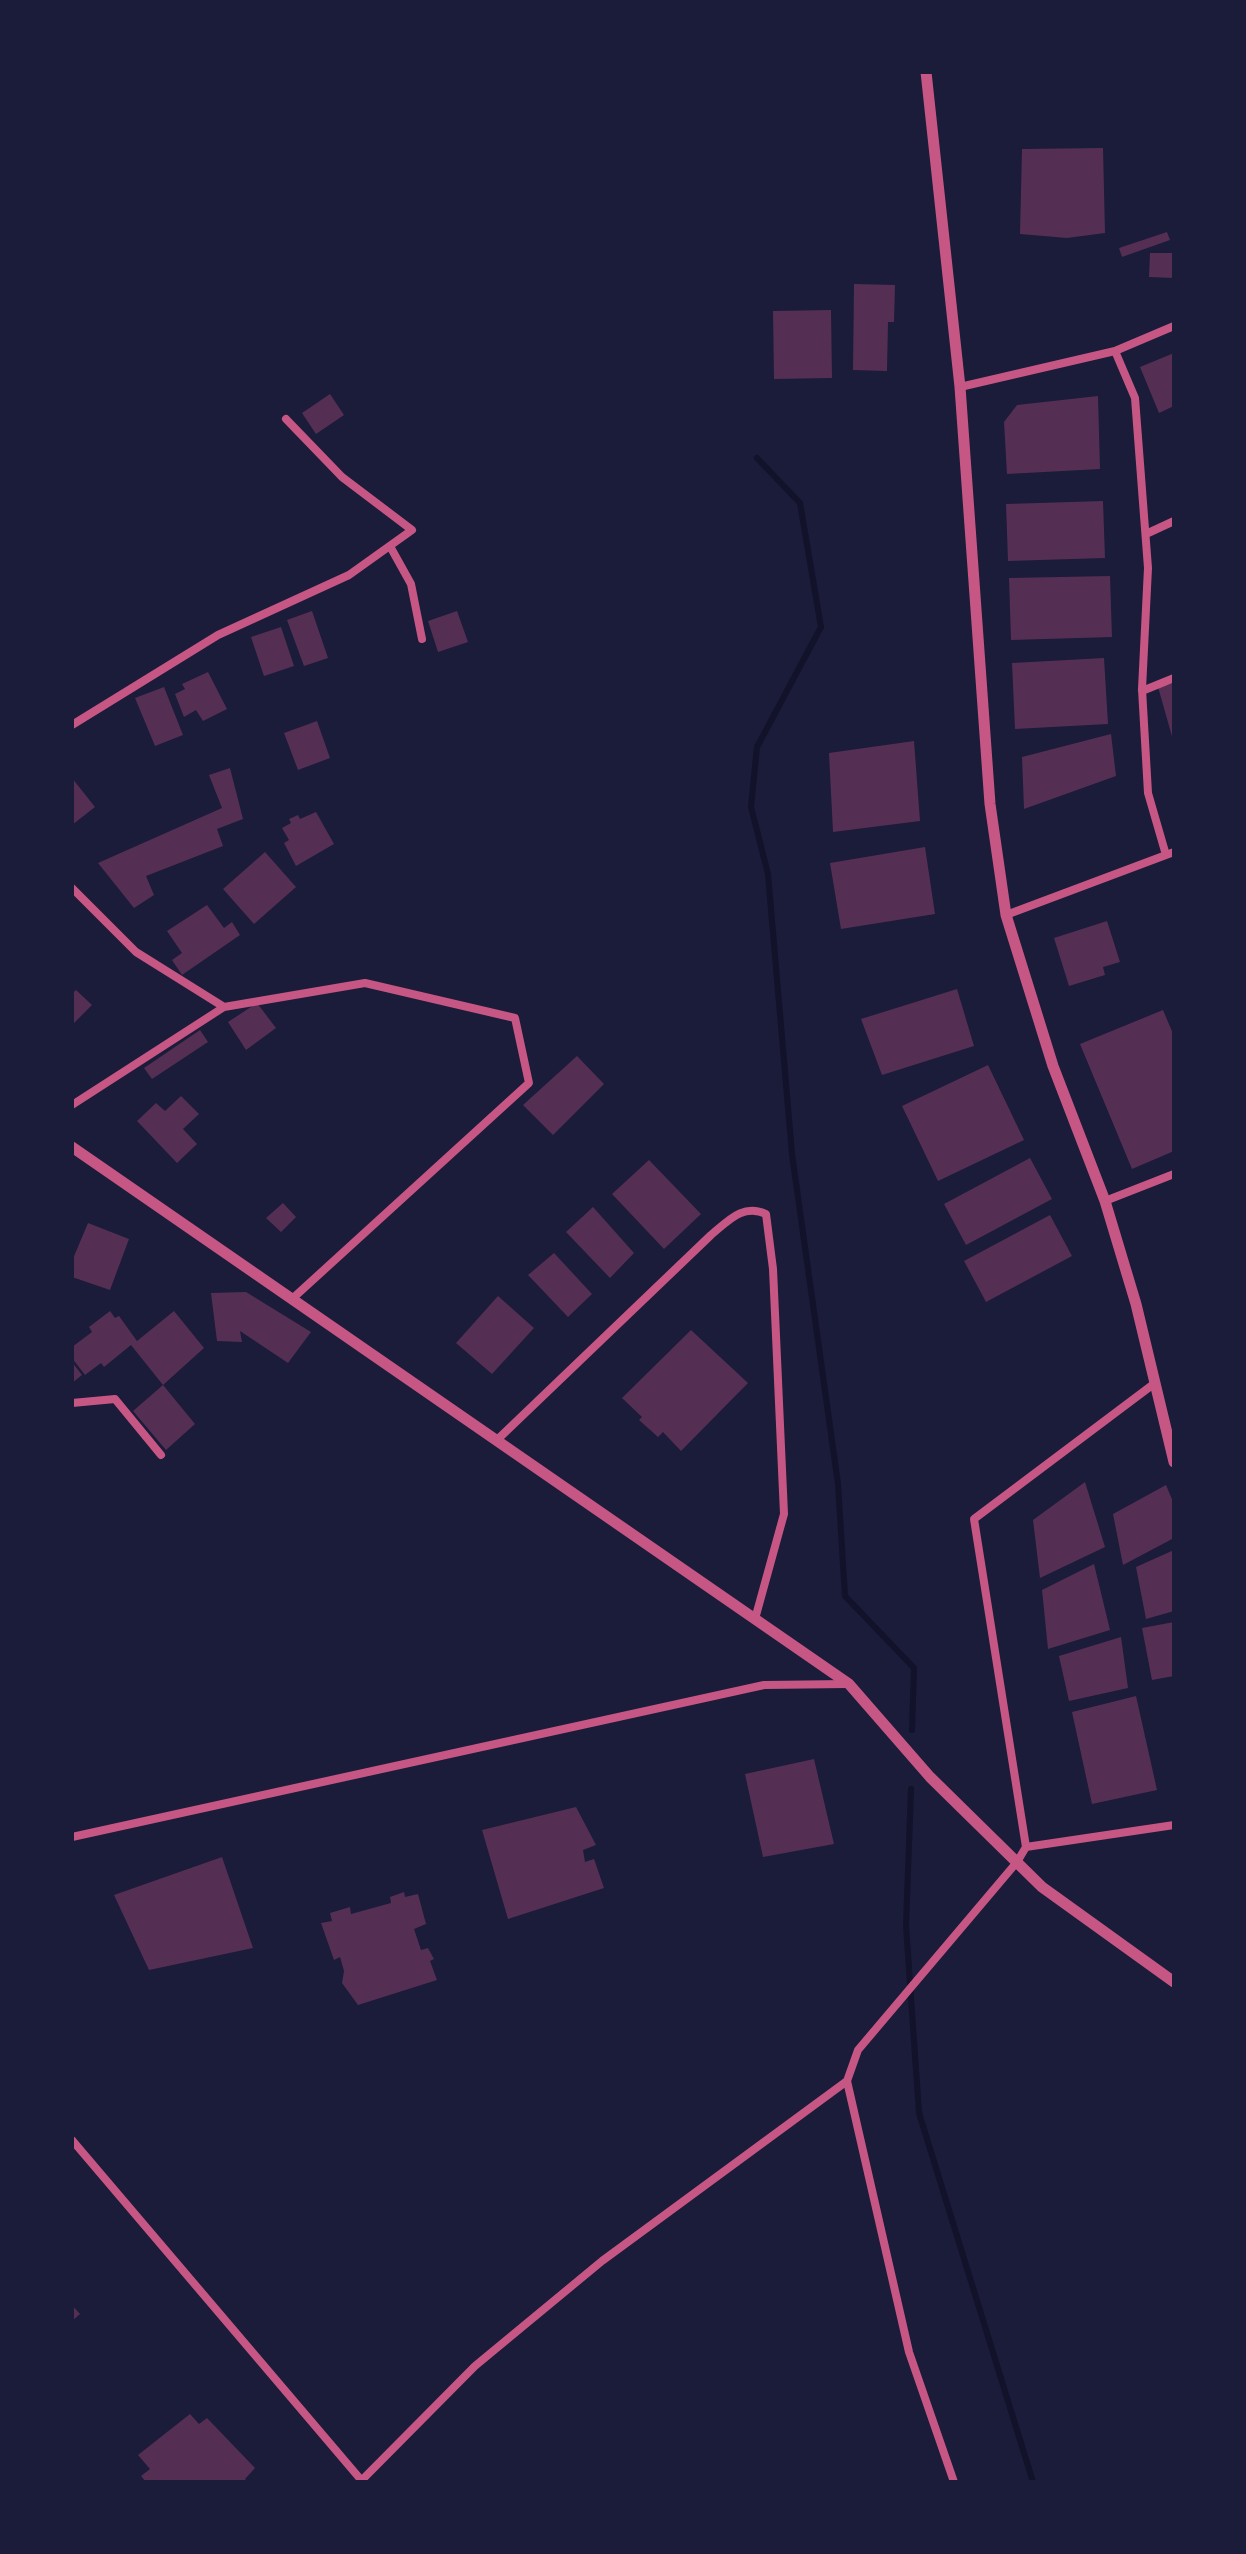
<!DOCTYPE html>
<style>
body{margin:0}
#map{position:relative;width:1246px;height:2554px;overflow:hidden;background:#1b1b3a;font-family:Overpass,sans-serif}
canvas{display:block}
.frame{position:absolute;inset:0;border:74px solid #1b1b3a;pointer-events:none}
</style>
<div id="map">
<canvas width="1246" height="2554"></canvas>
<div class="frame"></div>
</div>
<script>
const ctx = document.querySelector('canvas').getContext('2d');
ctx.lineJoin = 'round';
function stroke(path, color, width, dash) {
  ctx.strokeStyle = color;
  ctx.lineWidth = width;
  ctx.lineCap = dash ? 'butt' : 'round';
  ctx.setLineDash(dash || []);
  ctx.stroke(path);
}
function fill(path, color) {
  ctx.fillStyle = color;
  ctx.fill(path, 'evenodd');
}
const stream = new Path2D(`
 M757 458 800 503 821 627 757 747 751 807 768 874 792 1154 838 1484 845 1596 914 1668 912 1730
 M911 1789 906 1925 919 2113 1033 2482`);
const building = new Path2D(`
 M1103 148 1105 233 1067 238 1020 234 1022 149Z
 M1167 232 1170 240 1122 257 1119 248Z
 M1150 253H1174V278L1149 277Z
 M854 284 895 285 894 322H888L887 371 853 370Z
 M831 310 832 378 774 379 773 311Z
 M1174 353V406L1159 413 1140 367Z
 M330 394 344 415 316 434 302 413Z
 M1098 396 1100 469 1007 474 1004 422 1017 405Z
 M1103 501 1105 558 1008 561 1006 504Z
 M1110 576 1112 637 1011 640 1009 578Z
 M312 611 328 658 304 666 287 620Z
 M457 611 468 642 438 652 428 621Z
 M281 627 294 666 264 676 251 637Z
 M1104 658 1108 724 1015 729 1012 663Z
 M208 672 227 709 203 721 196 710 184 717 175 694 185 689 182 684Z
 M1174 683V740H1173L1158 687Z
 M164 687 183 735 155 746 135 698Z
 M317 721 330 758 298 770 284 733Z
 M1111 734 1116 776 1024 809 1022 757Z
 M914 741 920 821 833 832 829 753Z
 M230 768 243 819 217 829 223 846 146 876 154 895 134 908 98 863 222 808 209 775Z
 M72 778 95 807 72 825Z
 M316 812 334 844 296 866 284 843 289 840 282 828 291 823 289 819 298 815 300 819Z
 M925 847 935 914 841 929 830 863Z
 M265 852 296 887 254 924 223 889Z
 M207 905 224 928 232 922 240 935 182 975 172 960 182 953 167 931Z
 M1107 921 1120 962 1103 967 1105 975 1069 986 1054 938Z
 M957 989 974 1046 882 1075 861 1019Z
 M76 990 92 1005 72 1025V994Z
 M257 1003 276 1028 246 1050 228 1022Z
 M1163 1010 1174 1036V1151L1132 1169 1080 1044Z
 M200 1030 208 1042 152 1079 144 1068Z
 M577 1056 604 1084 553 1135 523 1105Z
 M988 1065 1024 1140 938 1181 902 1106Z
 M181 1096 199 1114 183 1129 197 1144 177 1163 137 1121 156 1103 165 1111Z
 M1030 1158 1052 1199 966 1245 944 1204Z
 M649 1160 701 1214 664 1249 612 1194Z
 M283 1203 296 1217 281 1232 266 1218Z
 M593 1207 634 1253 610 1278 566 1232Z
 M1050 1215 1072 1256 986 1302 964 1261Z
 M88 1223 129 1239 110 1290 72 1277V1261Z
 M554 1253 592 1294 568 1317 528 1275Z
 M246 1292 311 1332 288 1363 240 1331 242 1342 217 1341 211 1293Z
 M498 1296 534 1328 492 1374 456 1343Z
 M110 1311 115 1318 119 1316 137 1341 174 1311 204 1348 163 1385 195 1424 166 1450 133 1411 163 1385 131 1345 104 1367 101 1363 85 1375 72 1358V1347L92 1332 89 1327Z
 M691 1330 748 1383 681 1451 663 1432 658 1437 639 1420 642 1417 622 1398Z
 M72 1362 82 1375 72 1383Z
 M1085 1482 1105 1547 1040 1578 1033 1520Z
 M1166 1485 1174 1504V1538L1123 1565 1113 1514Z
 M1174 1550V1611L1146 1619 1136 1567Z
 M1094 1564 1110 1630 1048 1649 1042 1590Z
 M1174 1622V1676L1152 1680 1142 1628Z
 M1121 1637 1128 1688 1069 1701 1059 1656Z
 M1136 1696 1157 1790 1092 1804 1072 1712Z
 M814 1759 834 1844 763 1857 745 1774Z
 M576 1807 596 1845 583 1850 585 1862 594 1859 604 1888 508 1919 482 1830Z
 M222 1857 253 1948 149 1970 114 1895Z
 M404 1892 405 1897 418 1894 426 1924 414 1929 421 1950 428 1948 434 1959 430 1961 437 1980 358 2005 342 1983 344 1971 340 1957 334 1960 321 1923 332 1921 330 1913 350 1907 351 1914 391 1903 390 1897Z
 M72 2305 80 2314 72 2321Z
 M190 2414 199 2424 207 2418 255 2468 245 2479 248 2482H146L141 2476 150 2469 138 2455Z`);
const minor = new Path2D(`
 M1115 351 1135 398 1148 568 1142 689 1148 793 1166 855
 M960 387 1115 351 1174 326
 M1146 534 1174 521
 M391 548 411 584 422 639
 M1142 691 1174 678
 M72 725 218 635 349 575 412 530 342 477 286 419
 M72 888 136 952 224 1007 72 1105
 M1006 915 1174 852
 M224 1007 365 983 515 1018 529 1083 292 1299
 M1105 1201 1174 1174
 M72 1403 115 1399 161 1455
 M497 1440 711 1235C728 1221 743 1203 766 1214L773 1269 784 1514 755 1619
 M72 1837 764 1685 847 1684
 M1026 1847 1174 1825
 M847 2081 909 2352 954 2482
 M72 2140 362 2481
 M360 2482 475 2366 602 2261 847 2081 858 2050 1017 1862 1026 1847 974 1519 1155 1383`);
const tertiary = new Path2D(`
 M926 72 960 387 990 804 1006 915 1053 1066 1105 1201 1136 1304 1174 1462
 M72 1147 849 1684 930 1777 1042 1887 1174 1982`);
stroke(stream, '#12122b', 6);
fill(building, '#542f53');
stroke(minor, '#c65784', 8);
stroke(tertiary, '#c65784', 11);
</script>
